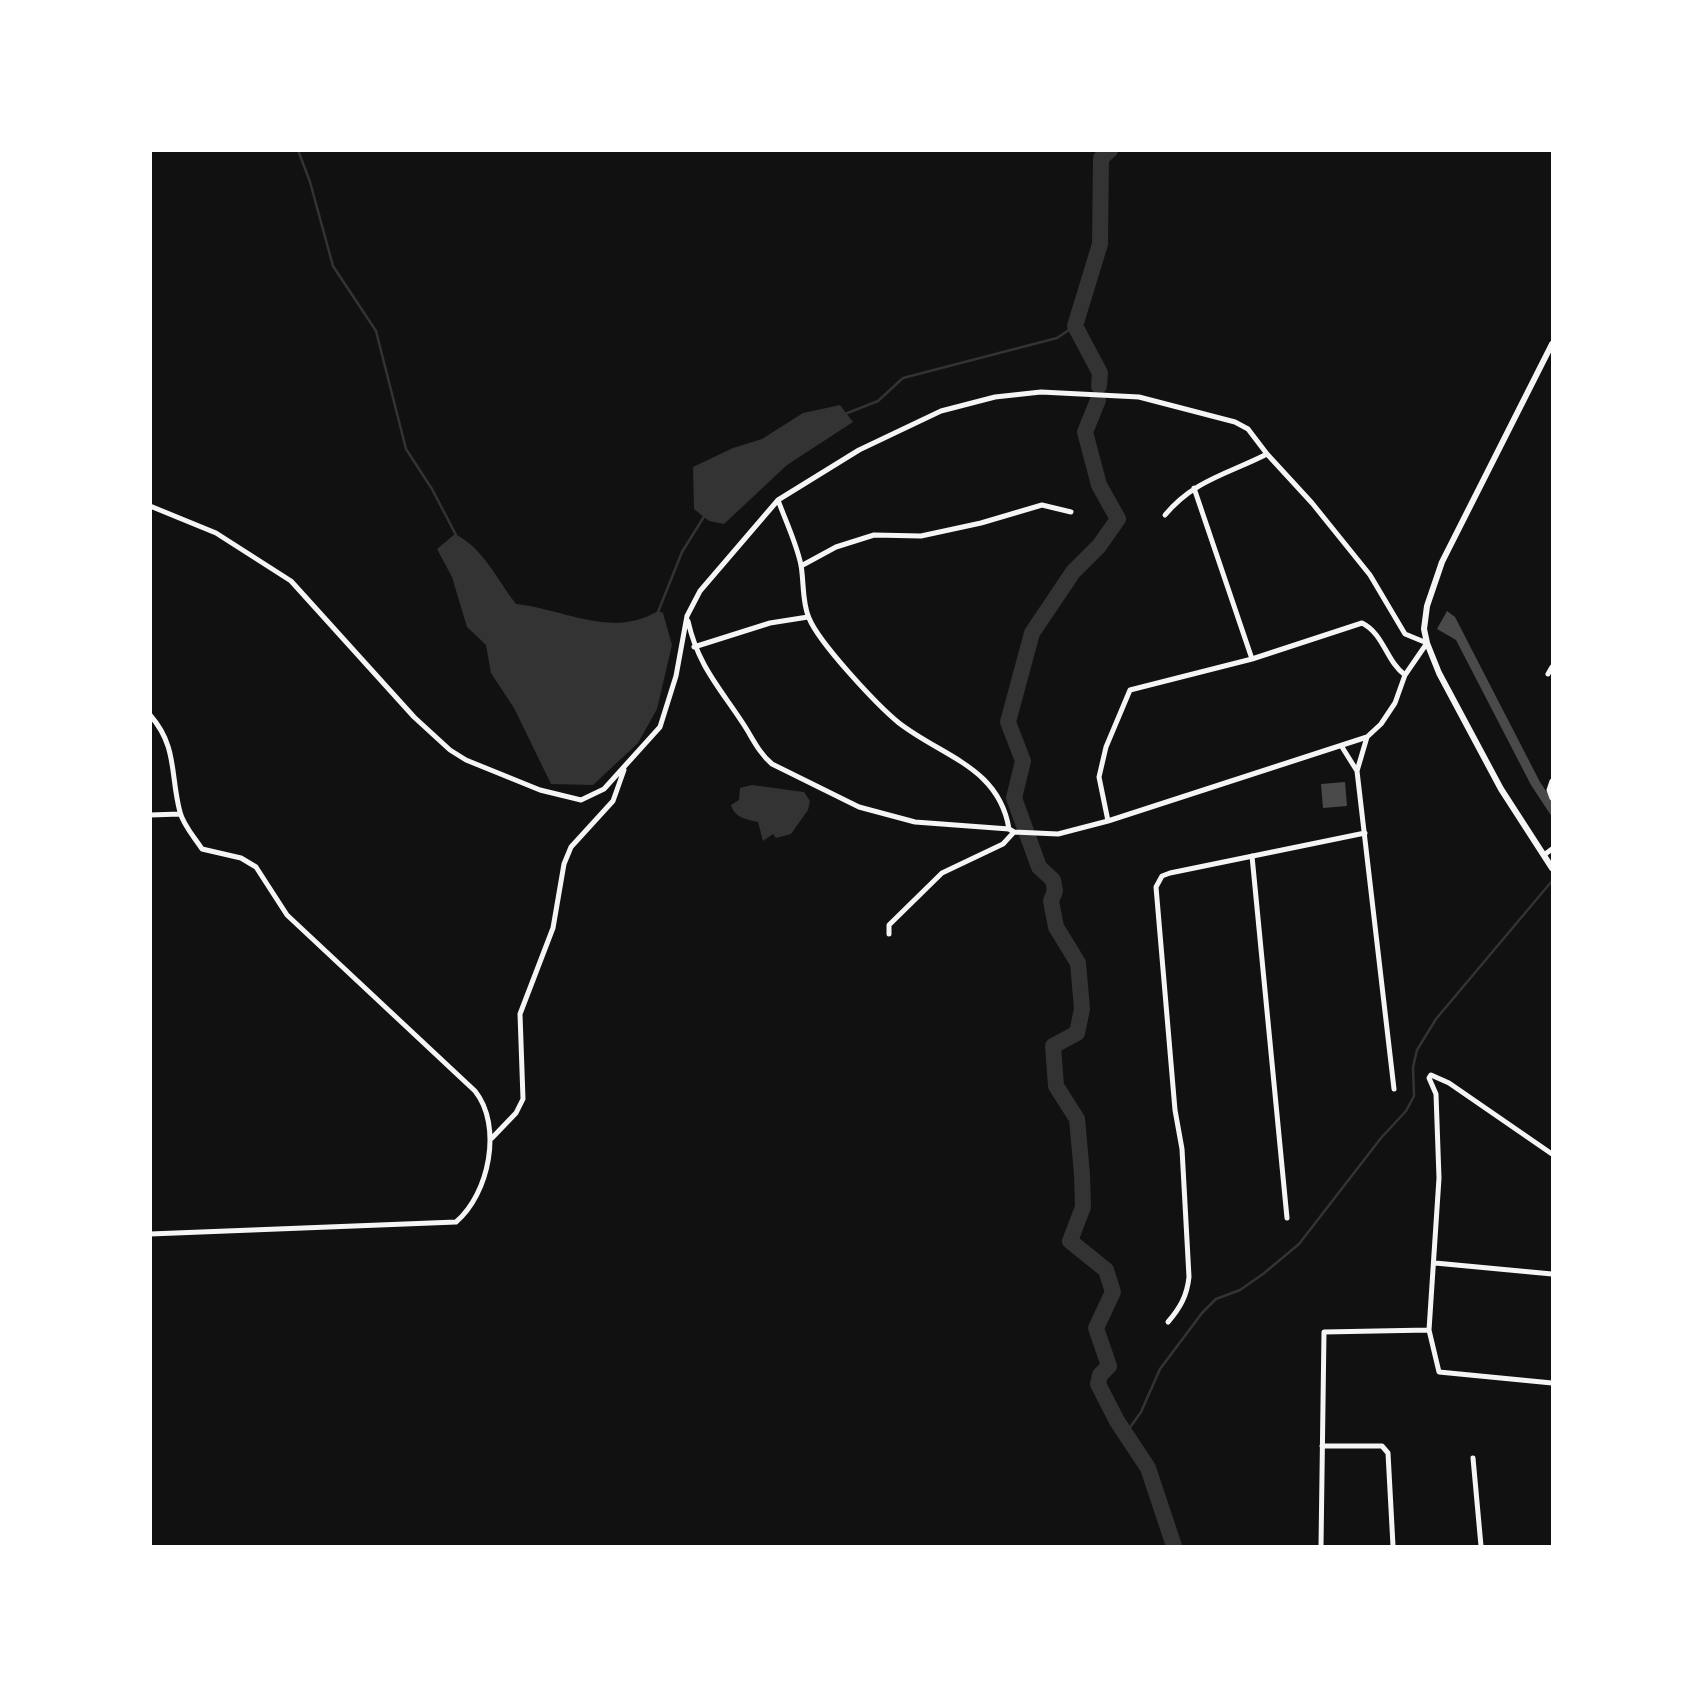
<!DOCTYPE html>
<style>
body{margin:0}
#map{position:relative;width:1703px;height:1697px;overflow:hidden;background:#111;font-family:Mulish,sans-serif}
canvas{display:block}
.frame{position:absolute;inset:0;border:152px solid #fff;pointer-events:none}
</style>
<div id="map">
<canvas width="1703" height="1697"></canvas>
<div class="frame"></div>
</div>
<script>
const ctx = document.querySelector('canvas').getContext('2d');
ctx.lineJoin = 'round';
function fill(path, color) {
  ctx.fillStyle = color;
  ctx.fill(path, 'evenodd');
}
function stroke(path, color, width, dash) {
  ctx.strokeStyle = color;
  ctx.lineWidth = width;
  ctx.lineCap = dash ? 'butt' : 'round';
  ctx.setLineDash(dash || []);
  ctx.stroke(path);
}
const water = new Path2D(`
 M840 405 853 422 787 465 724 524 709 521 694 509 693 467 733 448 762 439 803 413Z
 M455 534C484 549 496 578 516 604 565 609 611 639 658 611L663 613 672 645 657 709 638 743 593 785 551 784 514 708 491 673 486 645 467 627 452 577 437 549Z
 M752 785 804 792 810 801 808 810 791 834 776 838 773 834 763 841 758 822C745 819 735 818 731 805L739 800 740 788Z`);
const stream = new Path2D(`
 M298 150 310 182 333 266 376 331 406 449 432 489 456 535
 M845 414 878 401 903 378 1057 338 1075 326
 M658 612 682 552 705 515
 M1126 1433 1141 1412 1160 1369 1202 1313 1216 1299 1240 1290 1263 1274 1299 1244 1381 1138 1406 1111 1414 1096 1413 1067 1417 1050 1436 1019 1552 881`);
const river = new Path2D(`
 M1099 386 1100 373 1075 326 1100 244 1101 158 1110 150
 M1098 400 1085 432 1099 485 1118 519 1099 546 1073 572 1032 633 1008 722 1023 761 1014 798 1039 867 1053 880 1055 891 1051 901 1056 927 1078 963 1082 1009 1077 1033 1053 1046 1056 1086 1077 1119 1082 1174 1083 1207 1070 1241 1106 1270 1113 1292 1096 1328 1109 1366 1100 1375 1098 1384 1117 1421 1148 1468 1174 1546`);
const building = new Path2D(`
 M1447 611 1455 617 1540 782 1552 800V817L1531 785 1456 640 1437 629Z
 M1345 782 1347 806 1323 808 1321 784Z`);
const minor = new Path2D(`
 M1194 488 1252 659
 M778 500C786 522 796 542 801 565 804 582 802 603 809 618 819 643 877 705 899 723 943 757 999 767 1009 829
 M150 506 216 533 291 581 414 717 450 750 466 760 540 790 581 800 604 789 660 727 676 676 687 616 700 591 778 500 859 450 941 411 995 397 1041 392 1139 397 1235 422 1248 429 1267 454
 M1165 515C1194 480 1228 474 1267 454L1312 503 1370 575 1405 634 1427 643 1405 675 1395 703 1381 724 1367 737 1357 771 1394 1089
 M801 566 836 547 874 535 921 536 981 523 1042 505 1071 512
 M688 621C698 666 720 688 744 725 753 739 759 753 772 764L859 807 915 822 1009 829 1014 832
 M694 647 770 623 808 617
 M1548 674 1552 667
 M150 715C178 747 170 775 180 812 183 825 195 838 202 849L241 858 256 867 287 915 475 1091C503 1126 489 1194 456 1222L150 1234
 M1342 747 1357 771
 M1552 781 1549 790 1552 798
 M150 815 180 814
 M1108 821 1099 777 1106 747 1130 690 1252 659 1362 623C1384 634 1386 661 1405 675
 M1544 855 1552 849
 M1252 856 1287 1218
 M889 934V925L942 873 1003 844 1014 832 1058 834 1108 821 1367 737
 M492 1138 516 1113 523 1099 520 1014 553 928 564 864 571 847 613 801 624 770
 M1552 1154 1449 1083 1431 1075 1429 1078 1436 1094 1439 1178 1429 1330 1439 1372 1552 1383
 M1435 1263 1552 1274
 M1168 1322C1180 1308 1187 1296 1189 1277L1182 1149 1175 1110 1156 887 1162 876 1170 873 1365 833
 M1322 1446H1382L1388 1453 1393 1546
 M1473 1458 1481 1546
 M1321 1546 1324 1332 1429 1330`);
const tertiary = new Path2D(`
 M1552 344 1442 562 1427 606 1424 629 1427 643 1439 673 1501 789 1552 868`);
fill(water, '#333');
stroke(stream, '#333', 2.5);
stroke(river, '#333', 16);
fill(building, '#4a4a4a');
stroke(minor, '#f5f5f5', 5);
stroke(tertiary, '#f5f5f5', 6);
</script>
